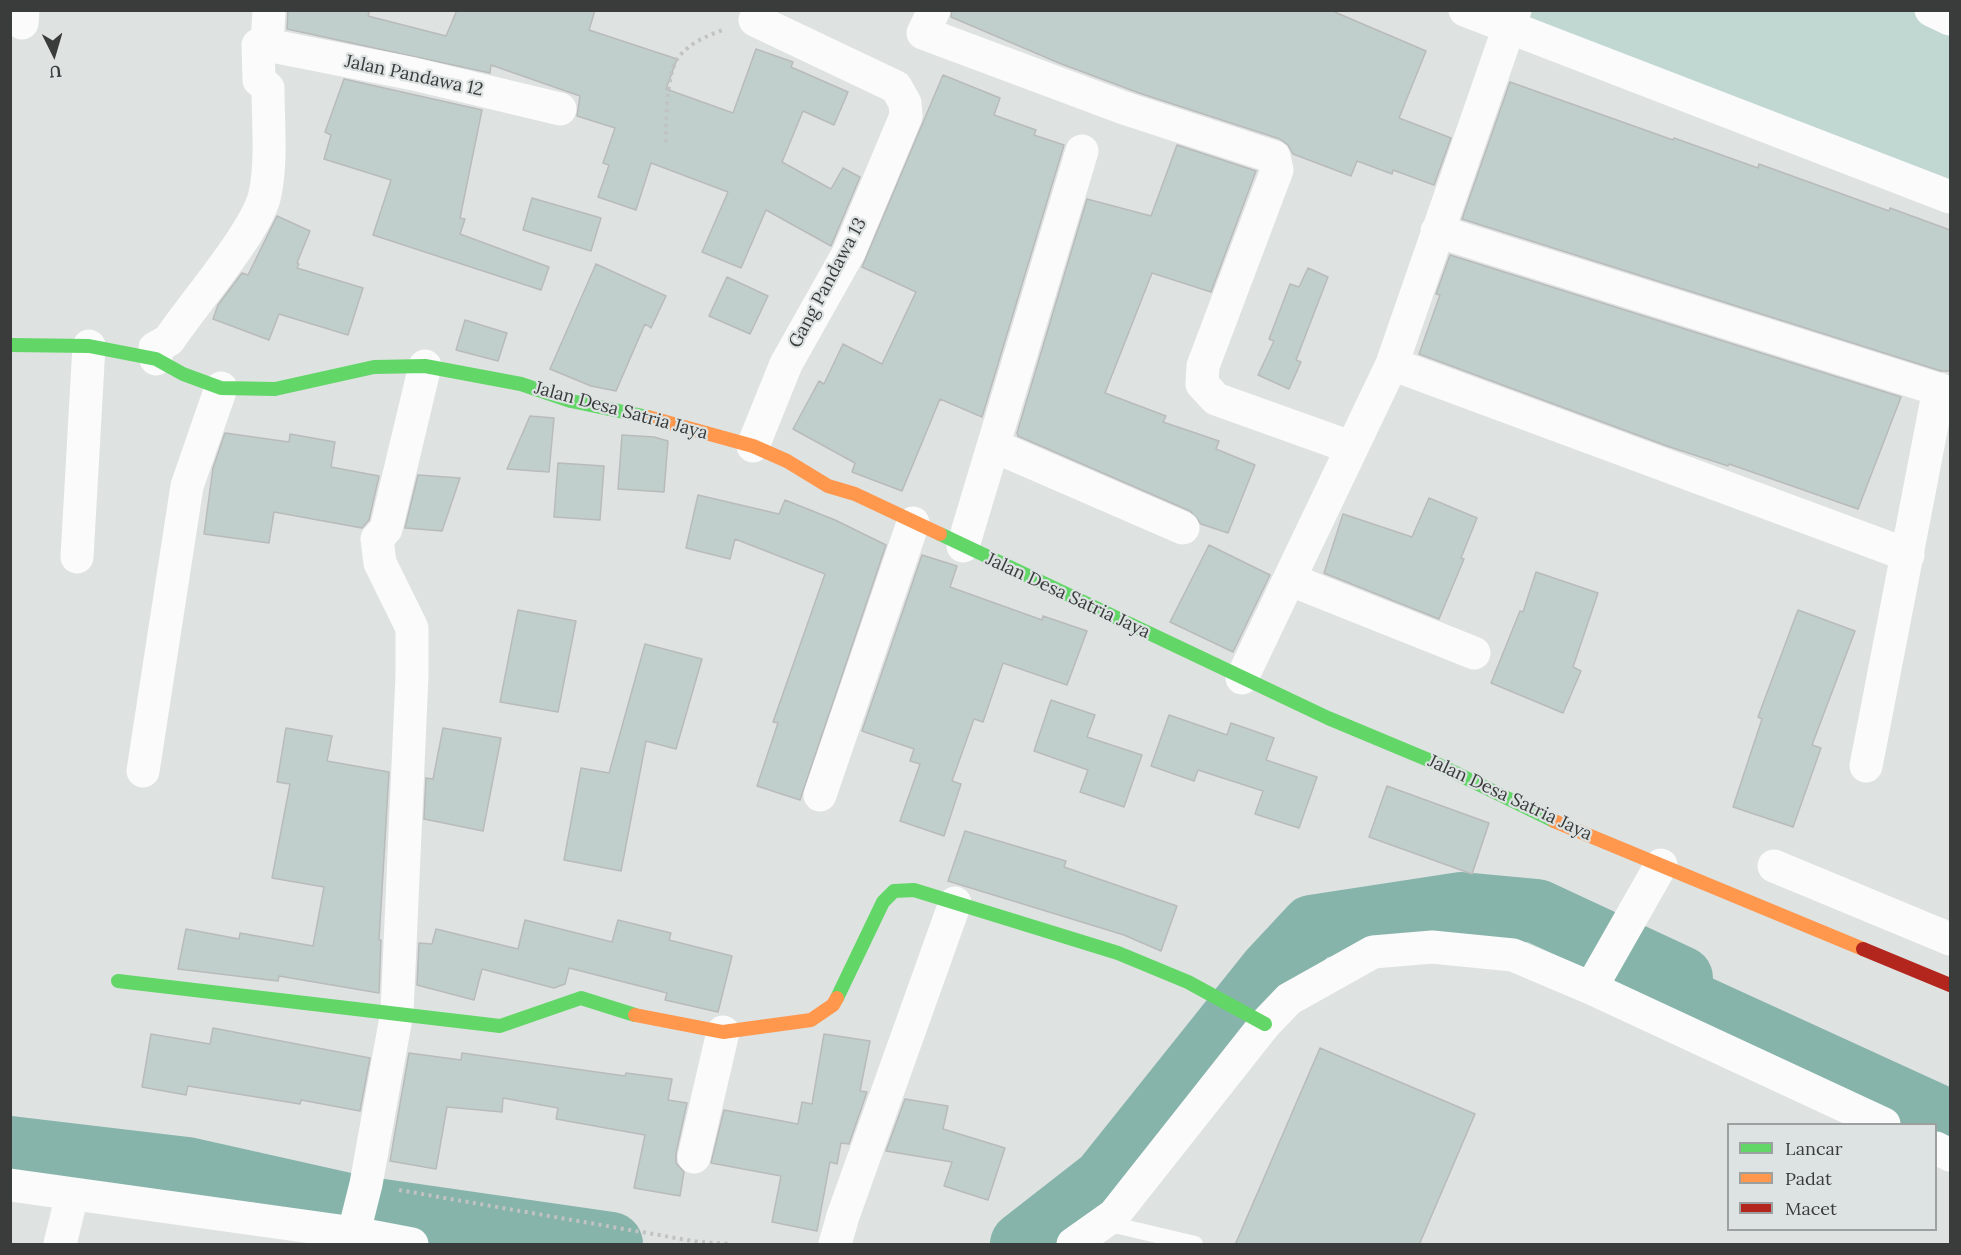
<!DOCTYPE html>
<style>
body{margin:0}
#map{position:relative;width:1961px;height:1255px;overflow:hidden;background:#dee2e1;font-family:Lora,serif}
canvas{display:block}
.frame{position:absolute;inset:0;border:12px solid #3a3c3b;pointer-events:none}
.legend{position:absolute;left:1727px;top:1123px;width:210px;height:108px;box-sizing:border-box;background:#dde3e2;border:2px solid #9ca09f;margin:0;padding:8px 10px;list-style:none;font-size:18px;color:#3a3c3b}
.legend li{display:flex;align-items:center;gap:12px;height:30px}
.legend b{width:30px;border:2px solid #9ca09f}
.north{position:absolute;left:24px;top:24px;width:60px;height:60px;-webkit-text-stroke:4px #dde3e2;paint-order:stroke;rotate:175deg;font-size:16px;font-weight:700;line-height:24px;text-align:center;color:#3a3c3b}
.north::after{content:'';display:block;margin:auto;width:21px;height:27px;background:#3a3c3b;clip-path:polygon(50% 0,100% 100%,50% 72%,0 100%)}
</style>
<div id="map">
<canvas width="1961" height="1255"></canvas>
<div class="frame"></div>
<ul class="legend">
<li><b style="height:8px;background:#63d668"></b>Lancar</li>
<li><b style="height:8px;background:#ff974d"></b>Padat</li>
<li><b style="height:8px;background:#b3261e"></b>Macet</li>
</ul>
<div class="north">U</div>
</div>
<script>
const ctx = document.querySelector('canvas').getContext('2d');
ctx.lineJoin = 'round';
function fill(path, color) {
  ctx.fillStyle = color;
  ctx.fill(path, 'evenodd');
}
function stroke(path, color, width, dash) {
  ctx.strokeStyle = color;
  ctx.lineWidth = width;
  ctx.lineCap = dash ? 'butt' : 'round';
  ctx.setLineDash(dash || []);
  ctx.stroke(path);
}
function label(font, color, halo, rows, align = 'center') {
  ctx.font = font + ' Lora,serif';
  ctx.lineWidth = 4.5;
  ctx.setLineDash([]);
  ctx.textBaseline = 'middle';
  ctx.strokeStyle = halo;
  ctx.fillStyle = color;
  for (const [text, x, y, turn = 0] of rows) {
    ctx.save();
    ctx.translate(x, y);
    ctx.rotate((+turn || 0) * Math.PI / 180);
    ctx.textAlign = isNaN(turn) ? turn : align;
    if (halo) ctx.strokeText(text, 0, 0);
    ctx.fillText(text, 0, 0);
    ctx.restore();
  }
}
const green = new Path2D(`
 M1465 11H1931L1950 19V197Z
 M1462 904 1537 911 1613 946 1591 988 1432 947 1318 981 1075 1244H1022L1104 1180 1271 971 1312 927Z
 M10 1148 187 1169 361 1208 611 1244H412L11 1185Z`);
const water = new Path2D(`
 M1622 937 1950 1087V1155L1936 1148V1124H1884L1591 988Z`);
const river = new Path2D(`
 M10 1148 187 1169 361 1208 611 1244
 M1022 1244 1104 1180 1271 971 1312 927 1462 904 1537 911 1681 978`);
const building = new Path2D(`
 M288 10H370L368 16 446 36 457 10H595L589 30 677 59 666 89 733 113 756 49 793 62 791 67 848 92 834 125 803 111 782 162 831 189 843 168 860 177 831 246 766 210 741 268 702 252 728 192 651 163 636 210 598 197 609 165 603 163 615 128 577 116 580 96 491 65 490 73 287 29Z
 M952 10H1330L1426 51 1399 118 1451 138 1434 185 1393 170 1392 174 1357 161 1351 176 1293 154 1288 145 1280 139 1139 93 1059 63 951 17Z
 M943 75 1000 98 994 115 1036 130 1034 135 1064 145 982 417 940 399 902 491 852 472 855 463 793 429 819 381 824 384 843 344 882 364 916 292 862 267Z
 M344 79 482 110 460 218 465 219 460 234 549 267 541 290 373 235 391 180 324 159 331 135 325 132Z
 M1510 82 1673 140 1674 138 1758 168 1759 164 1889 211 1890 208 1950 230V371H1941L1462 219Z
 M1177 145 1256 171 1211 292 1152 273 1105 393 1166 416 1163 422 1219 441 1216 449 1255 465 1228 533 1201 524 1190 511 1018 436 1017 433 1087 199 1151 216Z
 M532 198 601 218 591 251 523 230Z
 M277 216 310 231 297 263 299 264 297 268 363 288 348 335 279 314 269 340 213 319 218 305 242 273 248 275Z
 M1450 255 1901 397 1858 509 1729 464 1728 466 1667 446 1419 354 1440 295 1436 294Z
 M596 264 666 296 651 328 645 324 616 391 591 386 550 369Z
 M1308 268 1328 277 1296 360 1301 362 1289 389 1258 375 1274 341 1269 339 1290 284 1299 287Z
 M727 277 768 296 750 334 709 316Z
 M465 320 507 333 498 361 456 350Z
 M530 416 554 418 549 472 507 469Z
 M225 433 289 442 290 434 335 442 331 467 379 476 369 520 362 528 274 512 269 543 204 534 213 468Z
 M622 435 654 437 668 441 664 492 618 489Z
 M558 463 604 466 600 520 554 517Z
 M418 475 460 478 442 531 405 528Z
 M698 495 779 514 785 500 835 520 886 545 800 800 757 786 778 723 773 722 825 574 735 539 730 559 686 548Z
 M1429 498 1477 518 1461 558 1464 559 1439 619 1324 573 1343 514 1412 537Z
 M1209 545 1270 575 1233 652 1170 622Z
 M922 555 957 566 950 587 1042 620 1043 616 1087 631 1067 685 1003 663 983 722 974 719 952 781 961 784 944 836 900 821 920 764 910 761 914 749 862 731Z
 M1536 572 1598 593 1573 667 1581 671 1563 713 1491 683 1520 611 1523 612Z
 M518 610 576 621 558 712 500 702Z
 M1798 610 1855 631 1812 745 1821 748 1793 827 1733 807 1762 719 1758 717Z
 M645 644 702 659 676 749 646 741 621 871 564 860 581 768 609 773Z
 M1051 700 1095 715 1087 737 1142 755 1124 807 1080 792 1088 770 1034 751Z
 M1169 715 1227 735 1231 723 1274 738 1266 760 1317 777 1299 828 1255 814 1263 791 1198 770 1194 781 1151 766Z
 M286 728 332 736 327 761 389 772 379 940H381L379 993 279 976 278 981 178 969 186 929 239 939 240 933 313 946 324 887 272 878 290 784 277 782Z
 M443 728 501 738 483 831 424 819 426 778 433 779Z
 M1387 786 1489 823 1472 874 1369 837Z
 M965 831 1066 861 1064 867 1177 906 1161 951 1124 935 948 881Z
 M525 920 612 942 618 920 671 933 669 940 732 956 718 1012 665 1000 667 993 569 968 565 984 554 988 482 969 474 1000 417 985 419 943 432 944 436 929 518 949Z
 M213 1028 370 1058 360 1111 301 1100 300 1104 188 1086 186 1095 142 1087 151 1034 210 1044Z
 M824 1034 870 1041 860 1091 867 1092 849 1144 841 1143 837 1164 830 1162 817 1231 772 1222 781 1176 711 1163 724 1110 798 1124 802 1102 812 1104Z
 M1320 1048 1475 1114 1419 1245H1235Z
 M409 1053 461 1060 462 1053 625 1076 626 1073 672 1079 668 1100 687 1103 676 1153V1163L684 1172 680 1196 634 1188 645 1135 556 1119 558 1108 503 1098 502 1112 447 1107 436 1169 390 1161Z
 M905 1099 948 1106 943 1129 1005 1148 988 1200 944 1186 952 1162 886 1151Z`);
const path = new Path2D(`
 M666 142C666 121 666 75 678 58 688 44 708 35 723 30
 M399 1190 699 1242 732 1244`);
const lane = new Path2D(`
 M1106 1223 1195 1244`);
const street = new Path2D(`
 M934 10 923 33 1124 108 1274 157 1277 170 1203 366 1202 384 1216 399 1350 447
 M1465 10 1950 197
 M1931 10 1950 19
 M22 23 23 10
 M267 45 414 74 560 109
 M1437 231 1950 393
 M156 359 155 348 169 340C192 305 258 230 265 194 272 160 268 123 268 88L259 80 258 45H267L269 10
 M1392 364 1908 555
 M753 446 786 364 849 252 906 116 905 103 896 87 755 20
 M994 446 1183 528
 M963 546 1082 151
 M77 557 89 346
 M1291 580 1474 653
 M1242 678 1392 364 1515 10
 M1866 766 1939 389
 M143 771 187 486 221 388
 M820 795 913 523
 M1774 866 1950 939
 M1591 988 1661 865
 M1936 1148 1950 1155
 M694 1157 723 1032
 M10 1185 354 1233 412 1244
 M60 1244 72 1195
 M351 1244 366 1184 397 1012 412 676V628L380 563 377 539 386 529 425 366
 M835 1244 843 1216 955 903
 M1073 1244 1114 1215 1265 1024 1289 999 1373 952 1432 947 1513 955 1591 988 1884 1124`);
const fast = new Path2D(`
 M10 345 89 346 156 359 183 374 221 388 275 389 374 367 425 366 521 384 571 401 648 417
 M940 534 1328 718 1431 761 1554 821
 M118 981 500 1026 581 998 635 1015
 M837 998 883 902 894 891 914 890 1118 953 1188 982 1265 1024`);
const slow = new Path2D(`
 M648 417 753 446 787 461 828 486 855 494 940 534
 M1554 821 1863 949
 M635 1015 723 1032 811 1020 833 1005 837 998`);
const jam = new Path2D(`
 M1863 949 1950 985`);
const streetNames = [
 ["Jalan Pandawa 12",414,76,12],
 ["Gang Pandawa 13",828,283,-62],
 ["Jalan Desa Satria Jaya",621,411,15],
 ["Jalan Desa Satria Jaya",1068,596,25],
 ["Jalan Desa Satria Jaya",1510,798,25]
];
fill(green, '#c0d7d2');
fill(water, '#86b3aa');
stroke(river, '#86b3aa', 64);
fill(building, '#c0cfcb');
stroke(building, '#b9bbba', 1.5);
stroke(path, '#c1c2c2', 4, [3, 4.5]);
stroke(lane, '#fafbfa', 16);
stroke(street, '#fafbfa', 33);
stroke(fast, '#63d668', 14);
stroke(slow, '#ff974d', 14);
stroke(jam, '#b3261e', 14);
label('18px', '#3a3c3b', '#dde3e2', streetNames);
</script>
